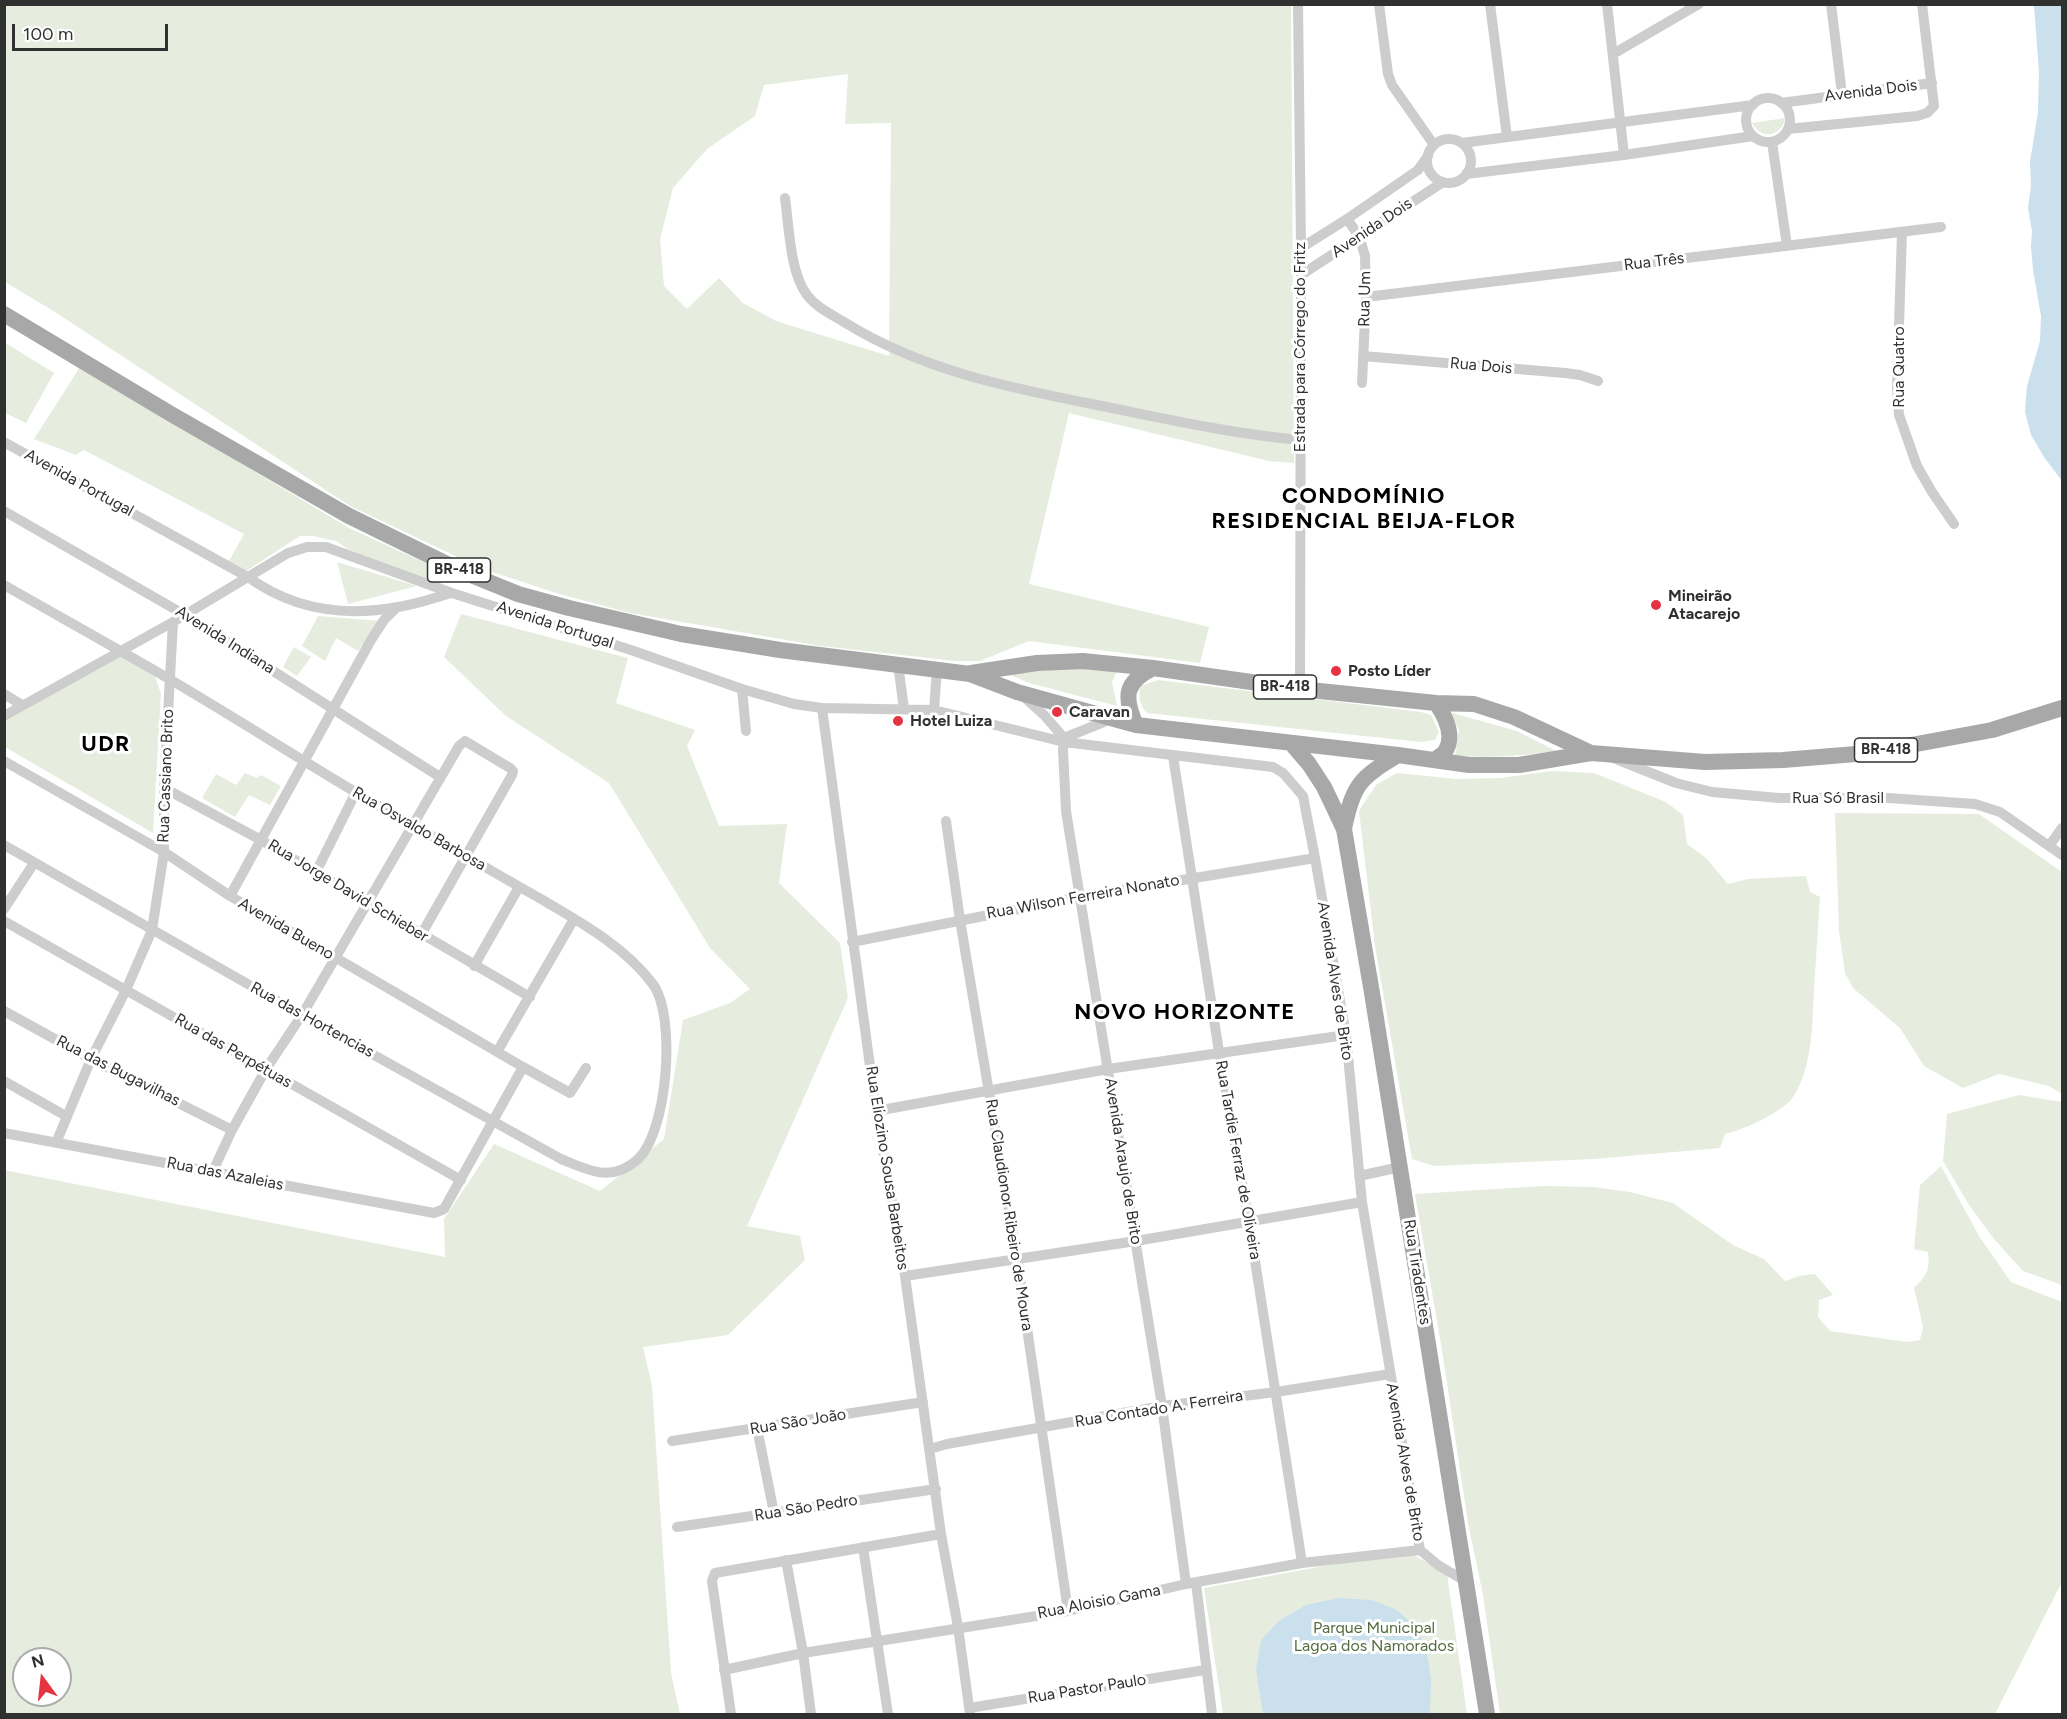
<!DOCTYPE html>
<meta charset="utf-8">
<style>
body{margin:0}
#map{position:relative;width:2067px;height:1719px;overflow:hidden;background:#fff;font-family:Figtree,sans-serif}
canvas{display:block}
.frame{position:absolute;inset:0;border:6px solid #303030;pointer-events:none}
.north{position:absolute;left:12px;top:1647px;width:60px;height:60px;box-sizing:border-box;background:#fff;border:2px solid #acacac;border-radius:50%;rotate:345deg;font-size:16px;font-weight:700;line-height:24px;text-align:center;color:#303030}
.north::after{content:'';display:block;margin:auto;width:21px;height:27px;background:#e63342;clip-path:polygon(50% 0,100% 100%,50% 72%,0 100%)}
.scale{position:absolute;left:12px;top:24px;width:156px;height:27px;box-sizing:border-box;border:3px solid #303030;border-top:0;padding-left:8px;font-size:18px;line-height:21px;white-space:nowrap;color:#303030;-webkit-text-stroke:4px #fff;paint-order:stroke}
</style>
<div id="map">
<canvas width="2067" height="1719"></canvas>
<div class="frame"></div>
<div class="north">N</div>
<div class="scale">100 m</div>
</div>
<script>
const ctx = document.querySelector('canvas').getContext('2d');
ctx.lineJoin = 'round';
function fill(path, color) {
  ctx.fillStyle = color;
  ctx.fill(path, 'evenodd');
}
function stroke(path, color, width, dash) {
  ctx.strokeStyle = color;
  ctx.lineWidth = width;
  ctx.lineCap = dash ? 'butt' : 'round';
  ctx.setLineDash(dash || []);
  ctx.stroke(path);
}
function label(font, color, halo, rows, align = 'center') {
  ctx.font = font + ' Figtree,sans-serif';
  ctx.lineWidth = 6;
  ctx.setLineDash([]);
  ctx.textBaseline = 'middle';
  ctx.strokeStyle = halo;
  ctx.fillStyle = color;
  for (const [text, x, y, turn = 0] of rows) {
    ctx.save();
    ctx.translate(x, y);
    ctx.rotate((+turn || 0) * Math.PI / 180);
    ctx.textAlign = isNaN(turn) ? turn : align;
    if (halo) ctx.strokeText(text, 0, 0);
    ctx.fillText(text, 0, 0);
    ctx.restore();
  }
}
const green = new Path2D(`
 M4 5H1291L1294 463 1269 461 1069 413 1029 584 1209 627 1200 663 1029 641 980 661H955L821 646 630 613 556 593 483 569 350 506 55 312 5 282ZM848 74 845 124 891 123 889 356 776 321 743 303 719 278 687 309 664 286 660 239 673 188 707 149 755 116 764 85Z
 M1785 118C1782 137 1761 140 1752 123Z
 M4 342 54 373 26 423 5 413Z
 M80 367 349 528 454 576 434 581 371 560 348 549 336 541 313 536H300L246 571 229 561 244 534 84 450 76 455 34 439Z
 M337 562 417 586 348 604Z
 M461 614 628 658 616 703 695 730 687 746 719 826 787 824 779 883 840 943 848 998 747 1226 800 1236 805 1260 728 1335 643 1347 652 1386 671 1673 680 1714H5L4 1170 445 1257 444 1219 494 1144 600 1191 664 1139 683 1020 730 1003 750 989 710 948 609 783 506 716 444 657ZM24 1659H60V1695H24Z
 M318 616 380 621 358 651 336 638 325 661 302 646Z
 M294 647 311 657 297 676 283 667Z
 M117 655 125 657 155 676 161 694 153 833 5 747 4 722Z
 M1077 665 1118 669 1112 682 1117 706 1029 683 1006 673Z
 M1158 680 1421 712 1431 715 1439 732 1435 740 1421 742 1147 713C1139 705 1139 696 1140 686Z
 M1449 712 1517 731 1556 751C1522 756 1489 758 1455 756L1459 730Z
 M1552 771 1594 773 1666 802 1683 815 1687 844 1705 857 1728 884 1748 879 1806 876 1810 892 1820 897C1818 928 1816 958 1814 989 1812 1024 1813 1067 1793 1097 1783 1112 1743 1130 1725 1134L1720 1148 1594 1159 1434 1166 1412 1159 1375 946 1359 811 1376 785 1397 773 1456 779 1501 778Z
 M245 773 257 778 261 775 281 786 270 805 249 795 235 817 202 798 216 774 236 785Z
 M1835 813 1979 814 2062 872V1094L2049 1086 1999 1074 1963 1088 1924 1066 1900 1028 1853 988 1845 973 1839 931Z
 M2019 1095 2062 1102V1285L2023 1271 1994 1239 1969 1205 1943 1161 1947 1114Z
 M1941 1166 1979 1236 2011 1282 2062 1302V1582L1995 1714H1500L1483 1595 1468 1523 1442 1350 1415 1194 1543 1186 1593 1187 1630 1192 1673 1203 1733 1245 1764 1259 1785 1281 1799 1276 1815 1274 1833 1295 1819 1300 1818 1317 1830 1331 1907 1342 1920 1340 1923 1327 1914 1288C1927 1276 1930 1269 1928 1252L1914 1249 1920 1185Z
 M1414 1555 1447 1574 1467 1714H1223L1204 1588 1340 1563Z`);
const water = new Path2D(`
 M2034 5H2062V481L2044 457 2031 435 2025 412 2027 386 2040 341 2041 316 2033 270 2031 247 2032 231 2028 208 2031 186 2030 162 2038 112 2039 72Z
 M1339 1598 1372 1600 1397 1610 1417 1628 1427 1652 1431 1680 1430 1714H1263L1256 1670 1261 1640 1280 1620 1306 1605Z`);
const minor = new Path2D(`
 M1298 4 1301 248 1300 689
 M1379 4 1388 74 1392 85 1434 145
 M1490 4 1507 137
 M1607 4 1624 155
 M1831 4 1842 94
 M1613 54 1699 4
 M1746 120a22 22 0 1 1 44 0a22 22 0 1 1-44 0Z
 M1781 103 1932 83
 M1788 129 1917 116 1927 113 1934 106 1922 4
 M1427 161a22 22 0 1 1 44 0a22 22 0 1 1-44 0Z
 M1772 142 1787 246
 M1462 143 1753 105
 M1466 174 1624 155 1753 136
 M785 198C789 226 790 273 807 295 816 307 831 314 844 322 924 372 1016 389 1107 407 1171 420 1234 434 1300 440
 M1347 219 1359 236 1365 256 1366 297 1362 383
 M1902 232 1897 388 1899 415 1917 466 1932 492 1954 524
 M1301 248 1347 219 1418 170 1428 156
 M1301 275 1443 182
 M1366 297 1941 227
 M1363 356 1565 373 1580 375 1598 381
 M4 442 248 577C292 609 344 617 398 607 416 604 434 598 451 593
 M4 511 185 615 440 777
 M4 585C60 617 116 648 171 680 232 716 292 754 352 790 385 810 418 828 451 847 481 865 511 882 541 899 580 922 624 946 652 983 677 1014 668 1133 637 1160 611 1183 588 1170 561 1159L302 1015 4 845
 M898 664 904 709
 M742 689 746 731
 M4 694 22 705
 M1023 696 1044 715 1064 738 1063 750 1066 811 1162 1406 1186 1584
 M822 708 876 1111 905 1276 941 1534 958 1627 970 1714
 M934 710 937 669
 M4 716 173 622 288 553 307 547H326L452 593 631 650 742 689 794 704 822 708 934 710 1064 742 1273 767 1283 773 1303 796 1315 858 1346 1035 1362 1202 1420 1550
 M1064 738 1111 719
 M1173 756 1219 1052 1249 1222 1302 1563
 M1616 759 1676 783 1712 792 1779 798H1888L1975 804 2000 812 2062 855
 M4 761 164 852 230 896 523 1067 570 1093 586 1068
 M164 788 261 840 530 997
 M946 821 960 920 1017 1259 1068 1611
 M2049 846 2062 828
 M316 872 356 792
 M230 896 371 640 384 620 397 607
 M4 909 34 863
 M4 921 461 1180
 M852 942 1080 897 1315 858
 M474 966 519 887
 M4 1011 91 1059 232 1130
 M497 1052 574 919
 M4 1081 66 1116
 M876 1111 1108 1069 1346 1035
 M4 1133 434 1213 444 1209 523 1067
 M56 1143 91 1059 126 990 152 930 164 852V788L173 622
 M213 1171 232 1130 266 1069 302 1015 459 746 465 741 510 768 513 771 512 775 421 935
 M1359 1176 1400 1167
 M905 1276 1136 1241 1362 1202
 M757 1428 774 1513
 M672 1441 923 1402
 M930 1449 947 1444 1162 1406 1276 1392 1390 1374
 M677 1527 936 1489
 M863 1547 888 1714
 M786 1560 803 1653 811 1714
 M1196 1583 1212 1714
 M724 1670 803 1653 1068 1611 1186 1584 1302 1563 1420 1550 1438 1565 1465 1581
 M969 1708 1205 1670
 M731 1714 712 1581 715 1573 941 1534`);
const primary = new Path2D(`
 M4 314 171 414 349 516 459 570 518 594 569 608 681 634 780 650 970 674 1017 692 1136 725 1398 755 1469 765H1519L1591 753 1705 762 1783 760 1868 753 1992 730 2062 708
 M971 673 1037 663 1083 661 1153 668 1300 689 1436 703 1474 704 1514 717 1591 753
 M1136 725C1123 696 1125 682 1153 668
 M1291 743 1309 764 1324 787 1344 829 1372 993 1487 1714
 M1435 760C1438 757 1444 754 1446 750 1455 734 1445 716 1436 703
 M1344 829C1353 784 1360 778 1398 755`);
const markers = [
 [1656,605,6,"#e63342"],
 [1336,671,6,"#e63342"],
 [1057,712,6,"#e63342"],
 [898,721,6,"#e63342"]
];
const shields = [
 [459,570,63],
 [1285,687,63],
 [1886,750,63]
];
const shieldNames = [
 ["BR-418",459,570],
 ["BR-418",1285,687],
 ["BR-418",1886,750]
];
const streetNames = [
 ["Avenida Dois",1871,91,-7],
 ["Avenida Dois",1372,228,-34],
 ["Rua Três",1654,262,-7],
 ["Rua Um",1365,299,-89],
 ["Estrada para Córrego do Fritz",1300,347,-90],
 ["Rua Dois",1481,366,5],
 ["Rua Quatro",1899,367,-90],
 ["Avenida Portugal",79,483,29],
 ["Avenida Portugal",555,625,18],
 ["Avenida Indiana",225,640,32],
 ["Rua Cassiano Brito",166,776,-88],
 ["Rua Só Brasil",1838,798],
 ["Rua Osvaldo Barbosa",419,829,30],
 ["Rua Jorge David Schieber",348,891,31],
 ["Rua Wilson Ferreira Nonato",1083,897,-10],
 ["Avenida Bueno",286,929,30],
 ["Avenida Alves de Brito",1335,981,81],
 ["Rua das Hortencias",312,1020,29],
 ["Rua das Perpétuas",233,1051,30],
 ["Rua das Bugavilhas",118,1071,27],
 ["Rua Tardie Ferraz de Oliveira",1238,1160,80],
 ["Avenida Araujo de Brito",1123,1161,81],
 ["Rua Eliozino Sousa Barbeitos",887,1168,81],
 ["Rua das Azaleias",225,1174,11],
 ["Rua Claudionor Ribeiro de Moura",1009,1215,81],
 ["Rua Tiradentes",1417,1272,81],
 ["Rua Contado A. Ferreira",1159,1409,-9],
 ["Rua São João",798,1422,-9],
 ["Avenida Alves de Brito",1405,1462,80],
 ["Rua São Pedro",806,1508,-9],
 ["Rua Aloisio Gama",1099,1602,-11],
 ["Rua Pastor Paulo",1087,1689,-9]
];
const poiNames = [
 ["Mineirão",1668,596],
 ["Atacarejo",1668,614],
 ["Posto Líder",1348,671],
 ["Caravan",1069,712],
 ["Hotel Luiza",910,721]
];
const parkNames = [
 ["Parque Municipal",1374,1628],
 ["Lagoa dos Namorados",1374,1646]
];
const districtNames = [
 ["CONDOMÍNIO",1364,497],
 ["RESIDENCIAL BEIJA-FLOR",1364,522],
 ["UDR",106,745],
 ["NOVO HORIZONTE",1185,1013]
];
fill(green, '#e6edde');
fill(water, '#cae0ed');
stroke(minor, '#cdcdcd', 10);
stroke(primary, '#a8a8a8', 16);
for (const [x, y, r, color] of markers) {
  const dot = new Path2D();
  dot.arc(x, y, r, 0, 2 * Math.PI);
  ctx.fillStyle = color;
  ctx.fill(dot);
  stroke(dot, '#fff', 2);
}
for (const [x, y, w] of shields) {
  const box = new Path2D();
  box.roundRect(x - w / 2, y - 12, w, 24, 4.5);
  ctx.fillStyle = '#fff';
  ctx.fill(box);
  stroke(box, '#303030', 1.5);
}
label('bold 15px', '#303030', null, shieldNames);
label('16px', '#303030', '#fff', streetNames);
label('bold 16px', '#303030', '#fff', poiNames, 'left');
label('16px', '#536c3d', '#fff', parkNames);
ctx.letterSpacing = '1.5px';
label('bold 22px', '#000', '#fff', districtNames);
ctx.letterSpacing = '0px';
</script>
